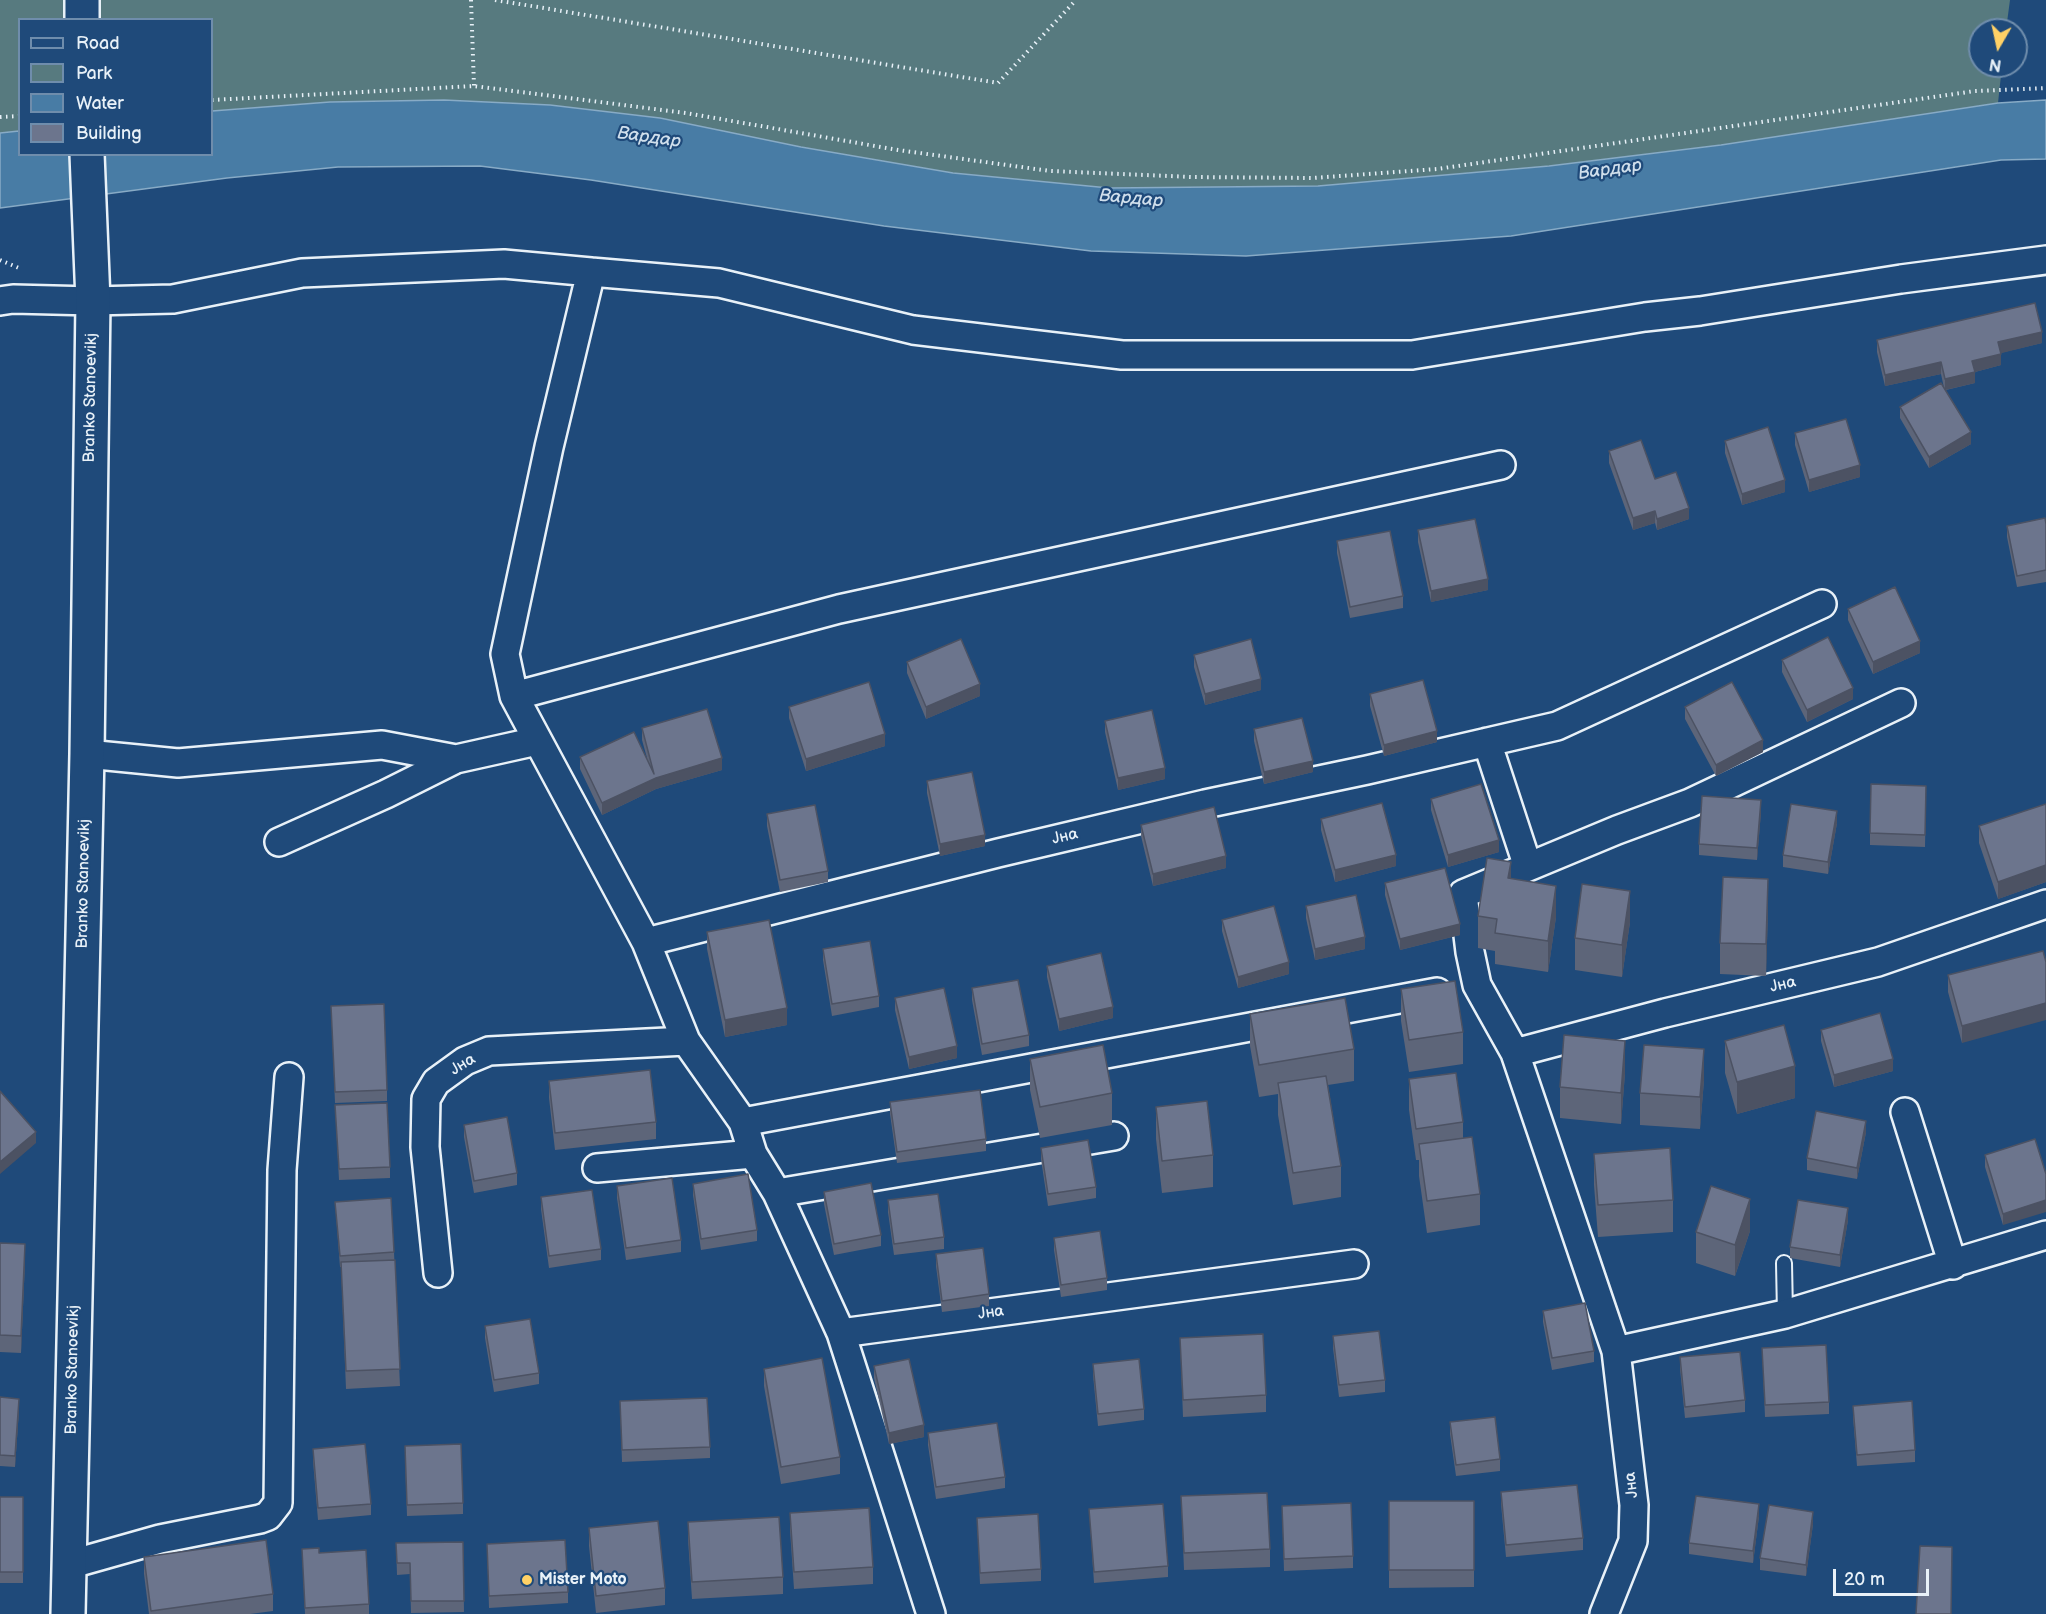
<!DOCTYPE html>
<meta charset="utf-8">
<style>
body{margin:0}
#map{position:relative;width:2046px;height:1614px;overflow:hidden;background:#1f4a7a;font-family:"Balsamiq Sans",sans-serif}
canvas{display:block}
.legend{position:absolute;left:18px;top:18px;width:195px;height:138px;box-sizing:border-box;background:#1f4a7a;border:2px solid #6f8dac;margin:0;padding:8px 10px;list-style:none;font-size:18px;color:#e8f1f8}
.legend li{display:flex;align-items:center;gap:12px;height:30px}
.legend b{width:30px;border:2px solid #6f8dac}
.north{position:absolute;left:1968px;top:18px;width:60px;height:60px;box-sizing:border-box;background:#1f4a7a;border:2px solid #6f8dac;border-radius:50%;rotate:189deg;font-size:16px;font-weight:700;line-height:24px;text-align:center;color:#e8f1f8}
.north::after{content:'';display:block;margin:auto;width:21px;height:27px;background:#ffd166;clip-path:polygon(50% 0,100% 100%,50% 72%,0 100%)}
.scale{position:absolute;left:1833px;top:1569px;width:96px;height:27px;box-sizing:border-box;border:3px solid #e8f1f8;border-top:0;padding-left:8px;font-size:18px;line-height:21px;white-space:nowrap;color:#e8f1f8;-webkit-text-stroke:4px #1f4a7a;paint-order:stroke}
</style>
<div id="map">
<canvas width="2046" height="1614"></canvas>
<ul class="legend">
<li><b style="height:8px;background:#1f4a7a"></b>Road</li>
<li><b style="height:16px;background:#577a7f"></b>Park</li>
<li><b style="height:16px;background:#487ca5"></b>Water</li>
<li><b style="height:16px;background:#6c758d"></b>Building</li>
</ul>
<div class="north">N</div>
<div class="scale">20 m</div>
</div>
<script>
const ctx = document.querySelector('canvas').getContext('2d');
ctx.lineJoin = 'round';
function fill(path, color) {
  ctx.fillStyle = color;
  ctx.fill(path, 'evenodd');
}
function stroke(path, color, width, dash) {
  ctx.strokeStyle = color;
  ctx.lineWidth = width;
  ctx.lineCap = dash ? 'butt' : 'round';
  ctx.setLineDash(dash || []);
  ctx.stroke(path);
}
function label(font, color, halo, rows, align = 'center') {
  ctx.font = font + ' "Balsamiq Sans",sans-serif';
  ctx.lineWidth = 4.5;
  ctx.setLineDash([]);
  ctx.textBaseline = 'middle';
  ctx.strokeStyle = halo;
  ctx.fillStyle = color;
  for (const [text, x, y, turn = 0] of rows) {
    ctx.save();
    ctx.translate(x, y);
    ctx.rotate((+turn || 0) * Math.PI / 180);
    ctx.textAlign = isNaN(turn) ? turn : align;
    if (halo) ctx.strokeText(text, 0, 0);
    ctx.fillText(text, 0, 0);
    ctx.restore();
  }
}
const green = new Path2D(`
 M0 0H2010L2006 30H1980V66H2002L1998 103 1721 145 1549 166 1318 186 1110 188 953 173 801 147 660 118 550 105 444 100 330 102 212 111V20H20L19 131 0 133Z`);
const water = new Path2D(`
 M444 100 550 105 660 118 801 147 953 173 1109 188 1318 186 1549 166 1721 145 1998 103 2046 100V159L2001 160 1511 236 1246 256 1091 251 884 226 591 180 480 166 338 167 227 178 0 208V133L19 131 20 154H212V111L330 102Z`);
const path = new Path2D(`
 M471 0 474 86
 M495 0 998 83 1076 0
 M212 100 474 86 686 113 898 150 1050 171 1192 177 1313 178 1437 169 1975 91 2046 88
 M0 117 20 116
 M0 260 19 268`);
const service = new Path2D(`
 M1784 1263 1785 1314`);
const minor = new Path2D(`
 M591 272 719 283 913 330 1122 355H1412L1645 317 1700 311 1901 279 2046 260
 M0 301 13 299 93 301 173 299 302 273 504 264 591 272 549 447 505 654 514 696 646 942 686 1041 743 1122 753 1154 777 1193 841 1333 931 1614
 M514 696 839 609 1501 465
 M1487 742 1528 867
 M87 754 178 763 382 745 456 759 537 741
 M279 842 386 794 456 759
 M646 942 998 853 1205 804 1367 770 1557 726 1822 604
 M1515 1053 1665 1013 1878 962 2046 904
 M1905 1112 1953 1265
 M743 1122 1437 992
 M597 1168 753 1154
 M777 1193 1114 1136
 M438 1273 425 1147 426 1099 436 1082 465 1061 489 1051 686 1041
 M841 1333 1354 1264
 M1616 1351 1785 1314 2046 1235
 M68 1565 160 1539 260 1519 268 1516 278 1503 282 1170 289 1077
 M1604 1614 1633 1541 1634 1505 1616 1351 1515 1053 1477 985 1470 952 1463 894 1617 830 1690 803 1901 703`);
const tertiary = new Path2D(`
 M82 0V20
 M68 1614 87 754 93 301 87 154`);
const wall = new Path2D(`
 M1877 340 2042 343 2000 353 2001 365 1975 372V383L1946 390 1971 444 1929 468 1900 418V407L1944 388 1941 374 1885 386 1877 352Z
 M1795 433 1860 477 1809 492 1795 445Z
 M1725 441 1785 492 1742 505 1725 453Z
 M1609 451 1655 479 1689 519 1657 530 1655 523 1633 530 1609 463Z
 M2046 524V582L2017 587 2007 537V526Z
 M1418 530 1488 590 1431 602 1418 542Z
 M1337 541 1403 596V608L1350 618 1337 553Z
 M1848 609 1920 653 1873 674 1848 620Z
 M1194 655 1261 690 1205 705 1194 667Z
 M1782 660 1853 699 1807 722 1782 672Z
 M907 662 980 696 926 719 907 673Z
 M1370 694 1437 742 1384 756 1370 706Z
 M789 707 885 746 806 771 789 718Z
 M1685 707 1763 752 1716 776 1685 719Z
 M1105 721 1165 779 1118 790 1105 732Z
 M642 728 722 770 656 789 602 815 580 769V757L647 758 642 740Z
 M1254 729 1313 772 1264 784 1254 741Z
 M927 781 985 846 940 856 927 793Z
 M1926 798 1925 847 1870 845V833Z
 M1431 799 1499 852 1448 867 1431 810Z
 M2046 804V882L1998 899 1979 843V826Z
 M1761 812 1757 860 1699 855V844Z
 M767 814 828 871V882L780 892 767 826Z
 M1321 819 1396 866 1335 882 1321 830Z
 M1837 823 1828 874 1783 867V855Z
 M1141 825 1226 868 1153 886 1141 836Z
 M1511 879 1556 917 1548 972 1495 964V951L1478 948V916Z
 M1385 883 1460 935 1400 950 1385 895Z
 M1306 906 1365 949 1315 960 1306 918Z
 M1768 910 1766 976 1720 974V943Z
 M1222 920 1289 974 1238 988 1222 931Z
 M1630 922 1622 977 1575 970V938Z
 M707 932 787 1025 725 1037 707 949Z
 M823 949 879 996V1007L832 1016 823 960Z
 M2043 951 1962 1043 1948 992V975Z
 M1047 966 1113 1018 1059 1031 1047 977Z
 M972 988 1029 1035V1046L982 1055 972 1000Z
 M1401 989 1463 1032V1064L1409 1072 1401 1021Z
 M895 998 957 1058 909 1069 895 1010Z
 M331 1006 387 1090V1101L335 1103Z
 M1250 1014 1354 1049V1081L1328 1085 1341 1166V1197L1293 1205 1278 1115V1094L1259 1097 1250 1046Z
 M1821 1030 1893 1071 1834 1087 1821 1041Z
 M1725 1041 1795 1098 1737 1114 1725 1073Z
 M1030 1059 1112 1093V1125L1040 1138 1030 1090Z
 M1625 1073 1621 1124 1560 1118V1087Z
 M1409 1079 1463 1122V1138L1480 1194V1225L1427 1233 1419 1176V1160H1416L1409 1110Z
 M1704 1080 1700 1129 1640 1125V1093Z
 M549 1081 656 1122V1139L555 1150 549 1098Z
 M890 1102 986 1139V1151L897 1163 890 1114Z
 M335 1105 390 1167V1178L339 1180Z
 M1156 1107 1213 1155V1187L1162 1193 1156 1139Z
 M464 1125 517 1173V1185L474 1193 464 1137Z
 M1866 1132 1857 1179 1807 1170V1158Z
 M2035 1139 2003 1225 1985 1167V1155Z
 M1041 1148 1096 1187V1198L1048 1206 1041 1159Z
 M1594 1154 1673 1200V1232L1598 1237 1594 1185Z
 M693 1184 757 1230V1241L701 1250 693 1195Z
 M617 1186 681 1240V1252L626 1260 617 1198Z
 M824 1192 881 1235V1246L834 1255 824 1204Z
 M541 1197 601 1249V1260L549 1268 541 1209Z
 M888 1200 944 1237V1249L894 1255 888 1212Z
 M335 1202 394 1252 400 1386 346 1389 341 1267H340Z
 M1848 1220 1840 1267 1790 1258V1247Z
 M1750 1231 1735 1276 1696 1263V1232Z
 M1054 1238 1107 1278V1290L1061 1297 1054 1250Z
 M0 1243 25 1261 21 1353 0 1352Z
 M936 1254 989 1294V1306L942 1312 936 1266Z
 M1543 1311 1594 1351V1362L1552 1370 1543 1322Z
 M485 1326 539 1373V1384L494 1392 485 1338Z
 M1333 1336 1385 1380V1392L1339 1397 1333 1348Z
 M1180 1338 1266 1395V1412L1183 1417Z
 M1762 1348 1829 1402V1414L1765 1417Z
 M1680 1357 1745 1400V1412L1685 1418 1680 1369Z
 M1093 1364 1144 1409V1420L1098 1426 1093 1375Z
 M874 1366 924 1437 889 1444 874 1378Z
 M764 1369 840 1457V1474L781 1484 764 1386Z
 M0 1397 19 1410 15 1467 0 1466Z
 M620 1401 710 1447V1458L622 1462Z
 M1853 1406 1915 1450V1462L1857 1466 1853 1417Z
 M1450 1422 1500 1459V1471L1456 1476 1450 1434Z
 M928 1433 1005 1477V1488L936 1499 928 1445Z
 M313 1449 371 1504V1515L318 1520 313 1461Z
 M405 1457 463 1503V1514L407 1516Z
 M1501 1492 1583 1538V1550L1506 1557 1501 1504Z
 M1181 1496 1270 1549V1567L1184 1570Z
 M0 1497H23V1583H0Z
 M1389 1501H1474V1587L1389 1588Z
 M1282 1506 1353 1556V1568L1284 1571Z
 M1089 1509 1168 1566V1577L1094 1583Z
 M790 1513 873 1567V1584L794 1589 790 1530Z
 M1759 1516 1753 1563 1689 1554V1543Z
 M977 1518 1041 1569V1581L980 1584Z
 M688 1522 783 1577V1594L692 1599 688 1539Z
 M1813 1524 1806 1576 1760 1570V1558Z
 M589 1528 665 1588V1605L596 1613 589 1546Z
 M463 1542 464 1612 411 1613 410 1574 397 1575 396 1543Z
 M487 1544 568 1592V1603L489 1608Z
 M302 1549 319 1553 369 1604V1614H305Z
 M144 1557 273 1594V1611L250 1614H149L144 1574Z`);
const shadedWall = new Path2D(`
 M2042 332V343L1998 354V342Z
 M2001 354V365L1975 372V383L1945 390V379L1972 361Z
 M1941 362V374L1885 386V375Z
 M1971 432V444L1929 468V457Z
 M1860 465V477L1809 492V480Z
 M1785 480V492L1742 505V494Z
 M1689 508V519L1657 530V519Z
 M1655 511V523L1633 530V518Z
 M1488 579V590L1431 602V591Z
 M1920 641V653L1873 674V662Z
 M1261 679V690L1205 705V694Z
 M980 684V696L926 719V707Z
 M1853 688V699L1807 722V710Z
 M1437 731V742L1384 756V745Z
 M885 734V746L806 771V759Z
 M1763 740V752L1716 776V765Z
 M722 758V770L656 789 602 815V803L656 778Z
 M1313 761V772L1264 784V772Z
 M1165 768V779L1118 790V778Z
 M1761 800V812L1757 860V848Z
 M1837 811V823L1828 874V862Z
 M985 835V846L940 856V844Z
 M1499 840V852L1448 867V855Z
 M1396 855V866L1335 882V870Z
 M1226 856V868L1153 886V874Z
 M1511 862V894L1508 878Z
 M2046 865V882L1998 899V882Z
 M1768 879V910L1766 976V944Z
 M1556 886V917L1548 972V941Z
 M1630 891V922L1622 977V945Z
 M1460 924V935L1400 950V939Z
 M1365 937V949L1315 960V949Z
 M1289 962V974L1238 988V977Z
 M2046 1003V1020L1962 1043V1026Z
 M1113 1007V1018L1059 1031V1019Z
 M787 1008V1025L725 1037V1020Z
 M1625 1041V1073L1621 1124V1093Z
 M957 1046V1058L909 1069V1057Z
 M1704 1049V1080L1700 1129V1097Z
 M1893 1059V1071L1834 1087V1075Z
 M1795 1066V1098L1737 1114V1082Z
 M1866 1121V1132L1857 1179V1168Z
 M36 1132V1143L0 1174V1162Z
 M1750 1199V1231L1735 1276V1245Z
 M2046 1200V1212L2003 1225V1214Z
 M1848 1208V1220L1840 1267V1255Z
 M25 1244V1261L21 1353V1336Z
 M19 1399V1410L15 1467V1456Z
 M924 1425V1437L889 1444V1433Z
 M1759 1504V1516L1753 1563V1551Z
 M1813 1512V1524L1806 1576V1565Z`);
const building = new Path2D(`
 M2035 303 2042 332 1998 342 2001 354 1972 361 1975 372 1945 379 1941 362 1885 375 1877 340Z
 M1941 383 1971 432 1929 457 1900 407Z
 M1846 419 1860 465 1809 480 1795 433Z
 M1768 427 1785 480 1742 494 1725 441Z
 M1641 440 1655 479 1676 472 1689 508 1657 519 1655 511 1633 518 1609 451Z
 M2045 518 2046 524V570L2017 576 2007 526Z
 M1475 519 1488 579 1431 591 1418 530Z
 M1390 531 1403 596 1350 607 1337 541Z
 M1895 587 1920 641 1873 662 1848 609Z
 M1828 637 1853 688 1807 710 1782 660Z
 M961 639 980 684 926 707 907 662Z
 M1251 639 1261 679 1205 694 1194 655Z
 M1423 680 1437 731 1384 745 1370 694Z
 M869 682 885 734 806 759 789 707Z
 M1732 682 1763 740 1716 765 1685 707Z
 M707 709 722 758 656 778 602 803 580 757 634 732 654 774 642 728Z
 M1152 710 1165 768 1118 778 1105 721Z
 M1302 718 1313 761 1264 772 1254 729Z
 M972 772 985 835 940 844 927 781Z
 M1481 784 1499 840 1448 855 1431 799Z
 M1871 784 1926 786 1925 835 1870 833Z
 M1702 796 1761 800 1757 848 1699 844Z
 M1382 803 1396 855 1335 870 1321 819Z
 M1791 804 1837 811 1828 862 1783 855Z
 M2046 804V865L1998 882 1979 826Z
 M815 805 828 871 780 880 767 814Z
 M1214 807 1226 856 1153 874 1141 825Z
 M1487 858 1511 862 1508 878 1556 886 1548 941 1495 933 1497 919 1478 916Z
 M1445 868 1460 924 1400 939 1385 883Z
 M1723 877 1768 879 1766 944 1720 943Z
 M1582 884 1630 891 1622 945 1575 938Z
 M1356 895 1365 937 1315 949 1306 906Z
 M1274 906 1289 962 1238 977 1222 920Z
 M769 920 787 1008 725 1020 707 932Z
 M870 941 879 996 832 1004 823 949Z
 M2043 951 2046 962V1003L1962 1026 1948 975Z
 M1101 953 1113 1007 1059 1019 1047 966Z
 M1018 980 1029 1035 982 1044 972 988Z
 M1455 981 1463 1032 1409 1040 1401 989Z
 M944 988 957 1046 909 1057 895 998Z
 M1345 998 1354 1049 1259 1065 1250 1014Z
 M384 1004 387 1090 335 1092 331 1006Z
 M1880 1013 1893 1059 1834 1075 1821 1030Z
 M1784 1025 1795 1066 1737 1082 1725 1041Z
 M1564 1035 1625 1041 1621 1093 1560 1087Z
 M1103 1045 1112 1093 1040 1107 1030 1059Z
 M1644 1045 1704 1049 1700 1097 1640 1093Z
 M650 1070 656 1122 555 1133 549 1081Z
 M1456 1073 1463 1122 1416 1129 1409 1079Z
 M1326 1076 1341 1166 1293 1173 1278 1083Z
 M980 1090 986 1139 897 1152 890 1102Z
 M0 1091 36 1132 0 1162Z
 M1207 1101 1213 1155 1162 1161 1156 1107Z
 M387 1103 390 1167 339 1169 335 1105Z
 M1816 1111 1866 1121 1857 1168 1807 1158Z
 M507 1117 517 1173 474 1181 464 1125Z
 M1472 1137 1480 1194 1427 1201 1419 1144Z
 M2035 1139 2046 1174V1200L2003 1214 1985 1155Z
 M1088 1140 1096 1187 1048 1194 1041 1148Z
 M1670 1148 1673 1200 1598 1205 1594 1154Z
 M748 1174 757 1230 701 1239 693 1184Z
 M672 1178 681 1240 626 1248 617 1186Z
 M871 1183 881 1235 834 1244 824 1192Z
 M1711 1186 1750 1199 1735 1245 1696 1232Z
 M592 1190 601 1249 549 1256 541 1197Z
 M938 1194 944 1237 894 1244 888 1200Z
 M391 1198 394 1252 340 1256 335 1202Z
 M1798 1200 1848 1208 1840 1255 1790 1247Z
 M1100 1231 1107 1278 1061 1285 1054 1238Z
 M0 1243 25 1244 21 1336 0 1335Z
 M983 1248 989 1294 942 1301 936 1254Z
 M395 1260 400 1369 346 1371 341 1262Z
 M1585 1303 1594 1351 1552 1358 1543 1311Z
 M530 1319 539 1373 494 1380 485 1326Z
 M1379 1331 1385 1380 1339 1385 1333 1336Z
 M1263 1334 1266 1395 1183 1400 1180 1338Z
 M1826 1345 1829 1402 1765 1405 1762 1348Z
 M1740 1352 1745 1400 1685 1407 1680 1357Z
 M822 1358 840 1457 781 1467 764 1369Z
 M909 1359 924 1425 889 1433 874 1366Z
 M1139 1359 1144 1409 1098 1414 1093 1364Z
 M0 1397 19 1399 15 1456 0 1455Z
 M707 1398 710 1447 622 1450 620 1401Z
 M1912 1401 1915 1450 1857 1455 1853 1406Z
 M1495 1417 1500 1459 1456 1465 1450 1422Z
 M997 1423 1005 1477 936 1487 928 1433Z
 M365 1444 371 1504 318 1508 313 1449Z
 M461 1444 463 1503 407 1505 405 1446Z
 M1577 1485 1583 1538 1506 1545 1501 1492Z
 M1267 1493 1270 1549 1184 1553 1181 1496Z
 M1696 1496 1759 1504 1753 1551 1689 1543Z
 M0 1497H23V1572H0Z
 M1389 1501H1474V1570H1389Z
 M1351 1503 1353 1556 1284 1559 1282 1506Z
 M1163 1504 1168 1566 1094 1572 1089 1509Z
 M1769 1505 1813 1512 1806 1565 1760 1558Z
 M869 1508 873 1567 794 1572 790 1513Z
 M1038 1514 1041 1569 980 1573 977 1518Z
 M779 1517 783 1577 692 1582 688 1522Z
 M658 1521 665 1588 596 1596 589 1528Z
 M266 1540 273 1594 151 1611 144 1557Z
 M565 1540 568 1592 489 1596 487 1544Z
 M463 1542 464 1601H411L410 1563H397L396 1543Z
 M1920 1546 1952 1547 1951 1614H1916Z
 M319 1548V1553L366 1550 369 1604 305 1608 302 1549Z`);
const markers = [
 [527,1580,6,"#ffd166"]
];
const streetNames = [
 ["Branko Stanoevikj",91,398,-89],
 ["Јна",1065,837,-13],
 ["Branko Stanoevikj",84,884,-89],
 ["Јна",1783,985,-13],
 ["Јна",463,1065,-31],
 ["Јна",991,1313,-8],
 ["Branko Stanoevikj",73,1370,-89],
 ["Јна",1632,1485,-96]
];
const poiNames = [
 ["Mister Moto",539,1580]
];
const waterNames = [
 ["Вардар",649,138,8],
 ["Вардар",1610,170,-8],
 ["Вардар",1131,199,5]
];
fill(green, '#577a7f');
fill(water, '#487ca5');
stroke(water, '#88abc6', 1.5);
stroke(service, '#e8f1f8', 18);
stroke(minor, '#e8f1f8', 32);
stroke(tertiary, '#e8f1f8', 38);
stroke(path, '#e8f1f8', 4, [1.5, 4.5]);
stroke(service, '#1f4a7a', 14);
stroke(minor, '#1f4a7a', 27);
stroke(tertiary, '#1f4a7a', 33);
fill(wall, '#5d6579');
fill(shadedWall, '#4c5263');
fill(building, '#6c758d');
stroke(building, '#4c5263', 1.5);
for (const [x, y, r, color] of markers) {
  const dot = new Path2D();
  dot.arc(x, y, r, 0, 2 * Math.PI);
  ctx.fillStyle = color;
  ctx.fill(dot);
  stroke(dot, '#1f4a7a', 2);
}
label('16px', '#e8f1f8', '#1f4a7a', streetNames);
label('bold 16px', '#e8f1f8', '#1f4a7a', poiNames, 'left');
label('italic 18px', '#d0dfec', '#1f4a7a', waterNames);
</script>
